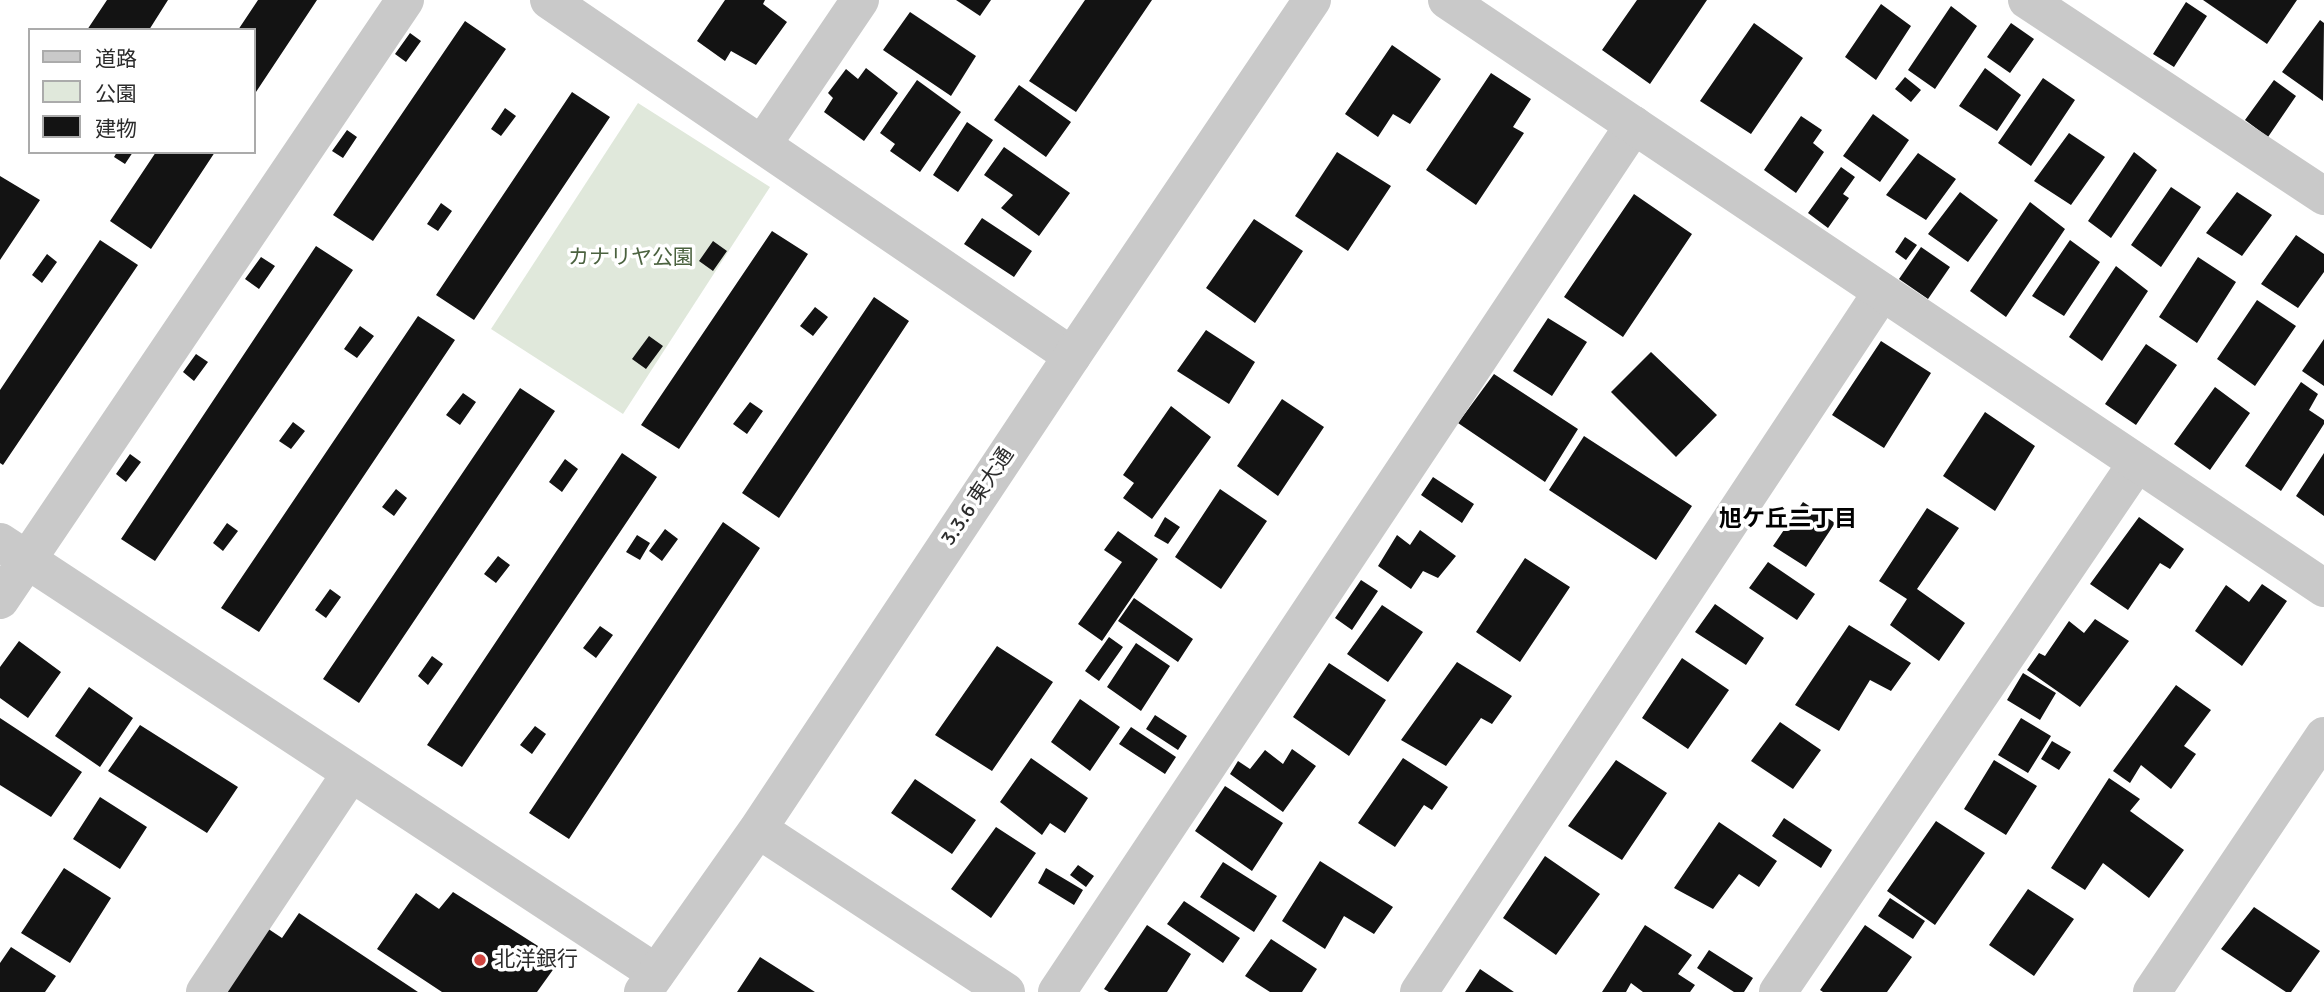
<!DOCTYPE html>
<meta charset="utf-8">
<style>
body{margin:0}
#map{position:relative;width:2324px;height:992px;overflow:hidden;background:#fff;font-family:Signika,"Noto Sans JP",sans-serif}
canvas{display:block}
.legend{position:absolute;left:28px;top:28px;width:228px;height:126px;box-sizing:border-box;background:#fff;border:2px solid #ababab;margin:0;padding:9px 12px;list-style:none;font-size:21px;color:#2c2c2c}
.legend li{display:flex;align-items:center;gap:14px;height:35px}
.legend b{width:35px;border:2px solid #ababab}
</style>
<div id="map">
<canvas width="2324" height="992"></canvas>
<ul class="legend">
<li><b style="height:9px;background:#c9c9c9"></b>道路</li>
<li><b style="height:19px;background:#e0e8db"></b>公園</li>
<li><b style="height:19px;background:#131313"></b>建物</li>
</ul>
</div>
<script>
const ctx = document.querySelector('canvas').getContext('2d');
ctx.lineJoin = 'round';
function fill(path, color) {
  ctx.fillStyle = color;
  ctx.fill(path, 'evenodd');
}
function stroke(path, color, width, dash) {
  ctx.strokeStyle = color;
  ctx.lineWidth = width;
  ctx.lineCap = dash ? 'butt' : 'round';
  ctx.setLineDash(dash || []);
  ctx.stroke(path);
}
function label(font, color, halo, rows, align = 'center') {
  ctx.font = font + ' Signika,"Noto Sans JP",sans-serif';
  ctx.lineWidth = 7;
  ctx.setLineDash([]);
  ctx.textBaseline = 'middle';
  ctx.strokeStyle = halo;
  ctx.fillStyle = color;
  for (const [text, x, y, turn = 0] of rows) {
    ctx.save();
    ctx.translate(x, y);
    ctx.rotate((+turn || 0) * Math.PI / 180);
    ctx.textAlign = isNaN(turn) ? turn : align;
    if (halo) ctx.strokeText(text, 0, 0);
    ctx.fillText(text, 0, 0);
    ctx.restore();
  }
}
const green = new Path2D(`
 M638 103 770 187 623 414 491 329Z`);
const building = new Path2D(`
 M107 0H168L149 30H87Z
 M258 0H317L254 95V30H238Z
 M725 0H765L763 4 787 22 756 65 731 51 725 61 697 41Z
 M956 0H991L980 16Z
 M1085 0H1152L1076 112 1029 81Z
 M1637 0H1707L1650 84 1602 50Z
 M2203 0H2297L2267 44Z
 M2186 2 2207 16 2174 67 2153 54Z
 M1881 4 1911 26 1876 80 1845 57Z
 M1951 6 1977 26 1935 89 1908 70Z
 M910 12 976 56 951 96 883 50Z
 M2320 20 2324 23 2323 101 2282 72Z
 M465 21 506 49 373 241 333 215Z
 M1754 23 1803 58 1751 134 1700 101Z
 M2011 23 2034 39 2010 73 1987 57Z
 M410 33 421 41 406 62 395 54Z
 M1392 45 1441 79 1410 124 1393 114 1378 137 1345 114Z
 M866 68 898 93 864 141 824 112 833 98 828 93 846 69 858 79Z
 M1985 68 2021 95 1997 131 1959 106Z
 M1491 73 1531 99 1513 127 1524 133 1476 205 1426 170Z
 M1905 77 1921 90 1911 102 1895 89Z
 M2043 78 2075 100 2031 166 1998 143Z
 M917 80 961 112 920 172 890 151 895 144 880 133Z
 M2274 80 2296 96 2268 137 2245 120Z
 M1019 85 1071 122 1046 157 994 120Z
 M572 92 610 117 474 320 436 295Z
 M505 108 516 116 501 136 491 129Z
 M1873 114 1909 140 1880 182 1843 156Z
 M1801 116 1822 130 1813 143 1824 152 1796 193 1764 170Z
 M967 122 993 140 958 192 933 175Z
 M347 130 357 137 343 158 332 151Z
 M2069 133 2105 157 2071 205 2034 181Z
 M1004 147 1070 193 1039 236 1001 208 1013 195 984 175Z
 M117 152H133L125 164 114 157Z
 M156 152H215L151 249 110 221Z
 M1337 152 1391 186 1348 251 1295 216Z
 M2134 152 2157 170 2111 238 2088 221Z
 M1918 153 1956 179 1926 220 1886 195Z
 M1841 167 1855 177 1843 194 1849 198 1828 228 1808 213Z
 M0 176 40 200 0 260Z
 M2171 187 2201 207 2161 267 2131 245Z
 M1960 192 1998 220 1968 262 1928 234Z
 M2237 192 2272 215 2242 256 2206 233Z
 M1634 194 1692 234 1623 337 1564 297Z
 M2030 202 2065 229 2006 317 1970 291Z
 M441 203 452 211 438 231 427 224Z
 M982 218 1032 251 1014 277 964 244Z
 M1254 219 1303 251 1255 323 1206 288Z
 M772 231 808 254 679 449 641 425Z
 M2296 235 2324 254V272L2298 308 2261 284Z
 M1905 237 1917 245 1906 260 1895 252Z
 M100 240 138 265 3 465 0 463V390Z
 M2070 240 2100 262 2064 316 2032 296Z
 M713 241 727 251 713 271 699 261Z
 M316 246 353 270 155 561 121 539Z
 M1921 247 1950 267 1928 299 1899 279Z
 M47 254 57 262 42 283 32 275Z
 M261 257 275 266 259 289 245 279Z
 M2198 257 2236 282 2197 343 2159 317Z
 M2116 266 2148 291 2102 361 2069 337Z
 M874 297 909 321 779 518 742 493Z
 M2257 300 2296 326 2255 386 2217 359Z
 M815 307 828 317 813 336 800 326Z
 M418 316 455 340 259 632 221 608Z
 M1548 318 1587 342 1552 396 1513 371Z
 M360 326 374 336 357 358 344 349Z
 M1206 330 1255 362 1229 404 1177 371Z
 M649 336 663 346 646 369 632 359Z
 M2324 339V386L2302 371Z
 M1881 341 1931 373 1884 448 1832 415Z
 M2146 344 2177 365 2136 425 2105 404Z
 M1651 352 1717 415 1676 457 1611 392Z
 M196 354 208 362 194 381 183 372Z
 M1494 374 1578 429 1545 482 1458 423Z
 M2301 382 2318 394 2309 410 2324 420V424L2281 491 2245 466Z
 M2215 387 2250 413 2210 470 2174 444Z
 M520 388 555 411 359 703 323 679Z
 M463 393 476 402 460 425 446 415Z
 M1282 399 1324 427 1278 496 1237 466Z
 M750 402 763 411 747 434 733 424Z
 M1171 406 1211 437 1152 519 1123 498 1134 483 1123 475Z
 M1985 412 2035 446 1995 511 1943 476Z
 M293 422 305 431 291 449 279 441Z
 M1584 436 1692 506 1656 560 1549 490Z
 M622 453 657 477 462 767 427 745Z
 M2324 453V516L2296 496Z
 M130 454 141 462 126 482 116 474Z
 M565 459 578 469 562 492 549 482Z
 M1433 477 1474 504 1462 523 1421 495Z
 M396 489 407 498 394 516 382 507Z
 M1220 489 1267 521 1221 589 1175 557Z
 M1803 502 1835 523 1806 567 1773 546Z
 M1927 508 1959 528 1917 589 1965 623 1939 661 1890 625 1907 599 1879 581Z
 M1165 517 1180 527 1168 544 1154 536Z
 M2139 517 2184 549 2170 569 2160 563 2128 610 2090 584Z
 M723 522 760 548 569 839 529 813Z
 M227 523 238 531 223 551 213 543Z
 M665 529 678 539 662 561 649 551Z
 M1420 530 1456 556 1438 578 1423 571 1411 589 1378 566 1397 535 1410 545Z
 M1118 531 1158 559 1102 641 1078 624 1122 562 1104 550Z
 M637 535 650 543 640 560 626 552Z
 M498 556 510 565 496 583 484 574Z
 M1525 558 1570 587 1520 662 1476 632Z
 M1768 562 1815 594 1797 620 1749 588Z
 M1361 580 1378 591 1352 630 1335 618Z
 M2262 584 2287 601 2242 666 2195 631 2226 585 2249 602Z
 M330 589 341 597 326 618 315 610Z
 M1134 598 1193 639 1178 662 1118 621Z
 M1715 604 1764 638 1746 665 1695 632Z
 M1382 605 1423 632 1388 682 1347 654Z
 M2095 619 2129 641 2080 707 2027 670 2039 653 2045 656 2069 621 2084 633Z
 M1849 625 1911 663 1891 691 1870 680 1839 731 1795 705Z
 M600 626 613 635 596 658 583 648Z
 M1109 637 1123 647 1099 681 1085 671Z
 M19 641 61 672 28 718 0 698V667Z
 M1136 643 1170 666 1141 711 1107 687Z
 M997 646 1053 682 992 771 935 735Z
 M432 656 443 664 428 685 418 676Z
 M1682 658 1729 690 1688 749 1642 718Z
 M1457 662 1512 696 1492 724 1481 718 1446 766 1401 740Z
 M1329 663 1386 700 1349 756 1293 717Z
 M2023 673 2056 693 2040 720 2007 700Z
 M2176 685 2211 710 2184 746 2196 754 2171 789 2141 765 2130 783 2113 771Z
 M89 687 133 718 100 767 55 736Z
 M1080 699 1120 727 1090 771 1051 742Z
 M1155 715 1187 736 1178 750 1146 729Z
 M0 718 82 772 51 817 0 785Z
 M2021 718 2051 736 2028 773 1998 755Z
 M1780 722 1821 750 1793 789 1751 761Z
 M140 725 238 787 207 833 108 771Z
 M535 726 546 734 532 754 520 745Z
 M1131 727 1176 757 1165 774 1119 744Z
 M2052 741 2071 752 2059 770 2041 759Z
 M1292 749 1316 766 1283 812 1230 774 1238 761 1250 769 1265 750 1283 764Z
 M1031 758 1088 798 1065 833 1050 823 1042 835 1000 802Z
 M1403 758 1448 787 1432 810 1424 805 1395 847 1358 823Z
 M1616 760 1667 793 1622 860 1568 826Z
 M1994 760 2037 786 2006 835 1964 809Z
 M2109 778 2140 799 2130 811 2184 850 2149 898 2103 863 2085 890 2051 868Z
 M915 779 976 820 952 854 891 813Z
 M1225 786 1283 823 1252 871 1195 831Z
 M100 797 147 827 120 869 73 839Z
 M1784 818 1832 850 1821 868 1772 836Z
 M1936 821 1985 853 1935 925 1887 891Z
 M1719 822 1777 861 1759 887 1739 874 1713 909 1674 888Z
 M996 827 1036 853 991 918 951 889Z
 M1545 856 1600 894 1556 955 1503 918Z
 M1320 861 1393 907 1374 934 1344 916 1325 949 1282 921Z
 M1223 862 1277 896 1254 932 1200 897Z
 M1078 865 1094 876 1086 887 1070 875Z
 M64 868 111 898 70 963 21 933Z
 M1046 868 1083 890 1074 905 1038 883Z
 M2028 889 2074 919 2034 976 1989 945Z
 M453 892 560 960 537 992H442L377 949 416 893 439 909Z
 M1890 898 1925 921 1913 939 1878 916Z
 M1184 901 1240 938 1223 963 1167 924Z
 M2254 907 2320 951 2291 992H2286L2221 949Z
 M299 913 418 992H224L267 928 282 938Z
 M1147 925 1191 954 1167 992H1109L1104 989Z
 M1645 925 1692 955 1678 974 1695 985 1690 992H1643L1631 983 1626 992H1602Z
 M1865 925 1912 957 1887 992H1823L1820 990Z
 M1271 939 1317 969 1302 992H1270L1245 976Z
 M11 947 56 976 45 992H0V963Z
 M1709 950 1753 978 1744 992H1734L1697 968Z
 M760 957 815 992H737Z
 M1480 969 1514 992H1465Z`);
const minor = new Path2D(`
 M549 0 1072 356
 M2027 0 2324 196
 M762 145 860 0
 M0 542 656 973
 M0 600 405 0
 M205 992 351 773
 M1057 992 1634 125
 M1419 992 1882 292
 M1778 992 2137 463
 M2152 992 2324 736`);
const tertiary = new Path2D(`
 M1447 0 2324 588
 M758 829 1006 992
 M643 992 758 829 1072 356 1312 0`);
const markers = [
 [480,960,7,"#d04540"]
];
const parkNames = [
 ["カナリヤ公園",631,258]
];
const streetNames = [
 ["3.3.6 東大通",978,497,-56]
];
const poiNames = [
 ["北洋銀行",494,960]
];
const neighbourhoodNames = [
 ["旭ケ丘二丁目",1788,520]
];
fill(green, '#e0e8db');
fill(building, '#131313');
stroke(minor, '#c9c9c9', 38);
stroke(tertiary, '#c9c9c9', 38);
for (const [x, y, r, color] of markers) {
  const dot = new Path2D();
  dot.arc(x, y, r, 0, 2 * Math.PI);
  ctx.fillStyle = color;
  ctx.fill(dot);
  stroke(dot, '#fff', 2.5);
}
label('21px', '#4b623f', '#fff', parkNames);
label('21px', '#2c2c2c', '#fff', streetNames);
label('21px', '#2c2c2c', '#fff', poiNames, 'left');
label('bold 23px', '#000', '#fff', neighbourhoodNames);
</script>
